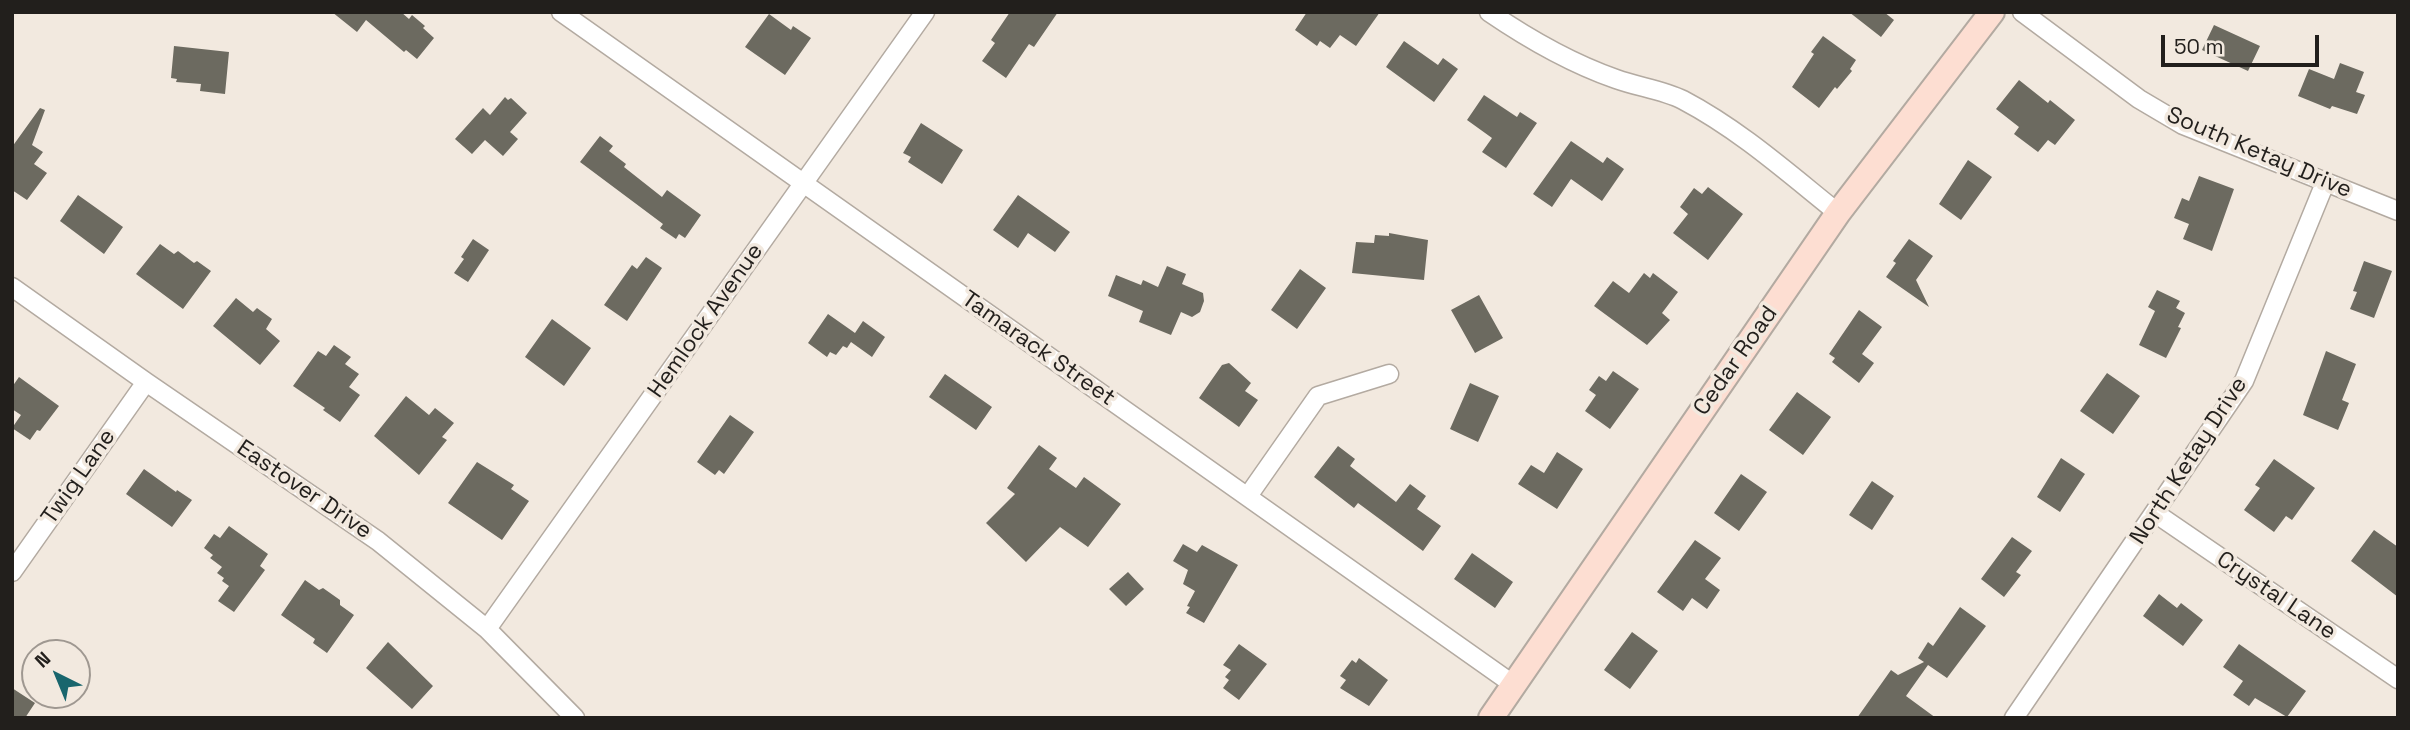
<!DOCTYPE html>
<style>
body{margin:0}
#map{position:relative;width:2410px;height:730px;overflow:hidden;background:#f2e9df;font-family:"Space Grotesk",sans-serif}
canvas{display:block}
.frame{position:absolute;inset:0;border:14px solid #221f1c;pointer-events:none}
.north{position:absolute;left:21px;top:639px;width:70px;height:70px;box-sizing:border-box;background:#f2e9df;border:2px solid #9f9891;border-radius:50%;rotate:317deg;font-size:19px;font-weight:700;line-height:28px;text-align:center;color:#221f1c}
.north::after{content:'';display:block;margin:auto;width:24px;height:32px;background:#19666d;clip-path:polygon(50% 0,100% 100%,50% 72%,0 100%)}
.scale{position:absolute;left:2161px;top:35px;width:158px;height:32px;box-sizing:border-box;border:4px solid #221f1c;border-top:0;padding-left:9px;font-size:21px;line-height:24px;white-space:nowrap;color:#221f1c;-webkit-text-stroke:5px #f2e9df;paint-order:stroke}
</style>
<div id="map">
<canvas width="2410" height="730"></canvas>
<div class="frame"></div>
<div class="north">N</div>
<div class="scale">50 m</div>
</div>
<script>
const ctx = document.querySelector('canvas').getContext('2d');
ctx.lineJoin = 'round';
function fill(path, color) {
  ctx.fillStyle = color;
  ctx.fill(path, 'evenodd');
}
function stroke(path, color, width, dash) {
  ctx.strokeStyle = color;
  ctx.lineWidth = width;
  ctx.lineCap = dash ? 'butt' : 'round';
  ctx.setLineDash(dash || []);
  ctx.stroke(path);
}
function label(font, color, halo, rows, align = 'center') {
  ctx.font = font + ' "Space Grotesk",sans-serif';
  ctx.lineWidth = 7;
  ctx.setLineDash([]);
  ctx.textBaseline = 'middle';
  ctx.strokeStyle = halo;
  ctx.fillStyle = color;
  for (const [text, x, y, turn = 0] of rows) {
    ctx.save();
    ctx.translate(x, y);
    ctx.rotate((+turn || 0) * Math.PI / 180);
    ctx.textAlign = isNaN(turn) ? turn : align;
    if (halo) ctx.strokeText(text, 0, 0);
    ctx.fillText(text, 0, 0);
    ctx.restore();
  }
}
const building = new Path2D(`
 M332 12H401L409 19 412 15 425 26 423 28 434 38 417 59 406 50 404 52 366 20 357 32Z
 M1010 12H1058L1034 47 1029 44 1006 78 982 61 995 43 991 40Z
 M1307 12H1380L1356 46 1340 35 1330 48 1320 41 1317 46 1295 30Z
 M1849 12H1884L1894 20 1881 37Z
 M769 14 791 30 793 26 811 38 785 75 745 47Z
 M2214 25 2260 46 2248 71 2202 50Z
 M1823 36 1856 60 1850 69 1852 71 1837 89 1835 87 1819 108 1792 87 1814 54 1811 52Z
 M1404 41 1438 65 1443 58 1458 69 1434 102 1386 67Z
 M174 46 229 52 225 94 200 91 201 84 176 82 177 79 171 78Z
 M2340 63 2364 72 2356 92 2365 95 2357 114 2332 106 2330 109 2298 96 2309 69 2334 79Z
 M2019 80 2048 103 2050 100 2075 120 2055 145 2048 140 2038 152 2014 134 2019 127 1996 109Z
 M1484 95 1517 117 1520 112 1537 123 1506 168 1482 152 1492 138 1467 120Z
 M505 97 508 100 511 98 527 113 510 132 518 139 503 156 485 140 472 154 455 139 483 108 490 115Z
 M40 108 45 110 32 145 43 152 34 164 47 173 27 200 12 190V147Z
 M921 123 963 150 942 184 908 162 911 157 903 153Z
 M600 136 613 146 609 151 626 164 624 167 662 197 667 190 701 215 685 238 679 234 676 239 660 228 663 224 580 162Z
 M1571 141 1603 163 1607 157 1624 169 1602 201 1571 179 1552 207 1533 194Z
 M1968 160 1992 177 1961 220 1939 204Z
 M2199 176 2234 189 2212 251 2183 239 2189 224 2174 218 2182 198 2189 201Z
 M1708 187 1743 214 1708 260 1673 233 1688 214 1680 207 1694 188 1702 194Z
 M78 195 123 227 104 254 60 221Z
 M1018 195 1070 232 1055 252 1028 233 1018 248 993 230Z
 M1389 233 1428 240 1424 280 1352 273 1356 242 1374 243 1375 235 1389 236Z
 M473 239 489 250 468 282 454 273 464 259 461 257Z
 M1909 239 1933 256 1916 280 1929 307 1886 277 1896 263 1893 261Z
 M160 244 174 254 178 251 194 263 197 261 211 271 183 309 136 274Z
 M646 257 662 268 627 321 604 305 632 265 637 269Z
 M2364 261 2392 271 2374 318 2350 309 2357 292 2353 291Z
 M1167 266 1186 274 1182 284 1203 293 1204 301 1200 312 1192 317 1181 312 1171 335 1139 322 1143 311 1108 296 1116 275 1141 285 1143 280 1158 287Z
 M1300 269 1326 288 1297 329 1271 310Z
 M1644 273 1650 278 1653 273 1678 292 1662 313 1670 320 1647 345 1594 306 1613 281 1629 293Z
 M2157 290 2180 301 2176 308 2185 313 2178 327 2181 328 2166 358 2139 345 2155 311 2148 307Z
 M1479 295 1503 338 1475 353 1451 310Z
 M236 298 253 312 257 308 272 319 266 329 280 341 260 365 213 326Z
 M1859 310 1882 327 1862 354 1874 363 1859 383 1832 362 1835 358 1829 354Z
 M828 314 855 333 863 321 885 337 872 357 851 342 847 348 843 346 836 355 830 352 827 357 808 343Z
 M552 319 591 348 564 386 525 357Z
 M334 345 351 357 345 364 359 374 349 387 360 395 340 422 323 410 325 408 293 386 318 351 326 356Z
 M2326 351 2356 364 2342 400 2349 403 2338 430 2303 415Z
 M1229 363 1251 383 1245 391 1258 400 1239 427 1199 398 1222 365Z
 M1613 371 1639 389 1610 429 1585 411 1596 395 1589 390 1599 376 1606 381Z
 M2107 373 2140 396 2113 434 2080 411Z
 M945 374 992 407 976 430 929 397Z
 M19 377 59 406 40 431 37 430 30 440 12 428 21 415 12 409V387Z
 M1470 383 1499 396 1478 442 1450 429Z
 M1797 392 1831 417 1803 455 1769 430Z
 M406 396 429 415 435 408 454 423 442 437 447 440 419 475 374 436Z
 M730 415 754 432 724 474 719 470 715 475 697 462Z
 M1039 445 1057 458 1049 469 1076 488 1084 477 1121 504 1088 547 1060 527 1026 562 986 523 1015 494 1007 488Z
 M1338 446 1355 459 1350 466 1396 502 1410 484 1426 496 1417 509 1441 526 1423 551 1358 503 1354 508 1314 477Z
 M1557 452 1583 469 1557 509 1518 484 1531 465 1544 473Z
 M2061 458 2085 474 2060 512 2037 497Z
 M2274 459 2315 488 2292 520 2286 516 2274 532 2244 510 2260 488 2255 485Z
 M477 462 514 485 511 489 529 501 502 540 448 503Z
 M144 469 176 492 177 490 192 500 172 527 126 494Z
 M1741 474 1767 492 1739 531 1714 513Z
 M1872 481 1894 496 1872 530 1849 515Z
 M229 526 268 554 260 566 265 570 234 612 218 601 229 586 222 581 224 578 217 573 222 567 210 558 213 555 204 548 214 534 220 538Z
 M2374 530 2398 547V597L2351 561Z
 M2012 537 2032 551 2016 572 2021 575 2004 597 1981 579Z
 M1695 540 1721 558 1705 579 1720 590 1707 609 1692 598 1683 611 1657 592Z
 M1183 544 1197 552 1202 545 1238 565 1204 623 1186 613 1190 607 1187 606 1195 591 1183 584 1188 570 1173 561Z
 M1472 553 1513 582 1495 608 1454 579Z
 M1128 572 1144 589 1126 606 1109 589Z
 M305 580 319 590 323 588 340 600V605L354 615 327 653 313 643 315 639 281 615Z
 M2159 594 2177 608 2181 603 2203 620 2183 646 2143 616Z
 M1960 607 1986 626 1947 678 1928 665 1906 696 1936 718H1857L1891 670 1898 675 1924 662 1918 658 1928 642 1933 646Z
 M1632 632 1658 651 1630 689 1604 670Z
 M388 642 433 686 412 709 366 668Z
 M1239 644 1267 664 1239 700 1223 688 1229 680 1225 677 1231 670 1223 665Z
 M2239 644 2306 691 2287 717 2255 698 2249 706 2233 695 2243 681 2223 667Z
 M1359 658 1388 680 1369 706 1340 688 1346 680 1340 676 1352 660 1356 663Z
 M12 688 35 703 25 718H12Z`);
const street = new Path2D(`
 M561 12 1514 685
 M1489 12C1530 40 1570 63 1616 79 1638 87 1663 90 1683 100 1740 130 1788 173 1838 213
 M2022 12 2139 99 2183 125 2398 211
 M12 287 146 382 378 541 487 629 575 718
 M1248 496 1318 396 1389 374
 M2155 513 2398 679
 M12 572 146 382
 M487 629 925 12
 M2014 718 2244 381 2325 183`);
const secondary = new Path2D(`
 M1491 718 1838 213 1992 12`);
const streetNames = [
 ["South Ketay Drive",2259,153,23],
 ["Hemlock Avenue",706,321,-55],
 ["Tamarack Street",1038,349,35],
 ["Cedar Road",1736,361,-55],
 ["North Ketay Drive",2189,461,-57],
 ["Twig Lane",79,477,-55],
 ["Eastover Drive",304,490,34],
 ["Crystal Lane",2276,596,34]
];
fill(building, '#6c6a60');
stroke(street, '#b3aaa1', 21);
stroke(secondary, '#b3aaa1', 28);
stroke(street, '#fff', 18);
stroke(secondary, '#fdded2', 24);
label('23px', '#221f1c', '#f2e9df', streetNames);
</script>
